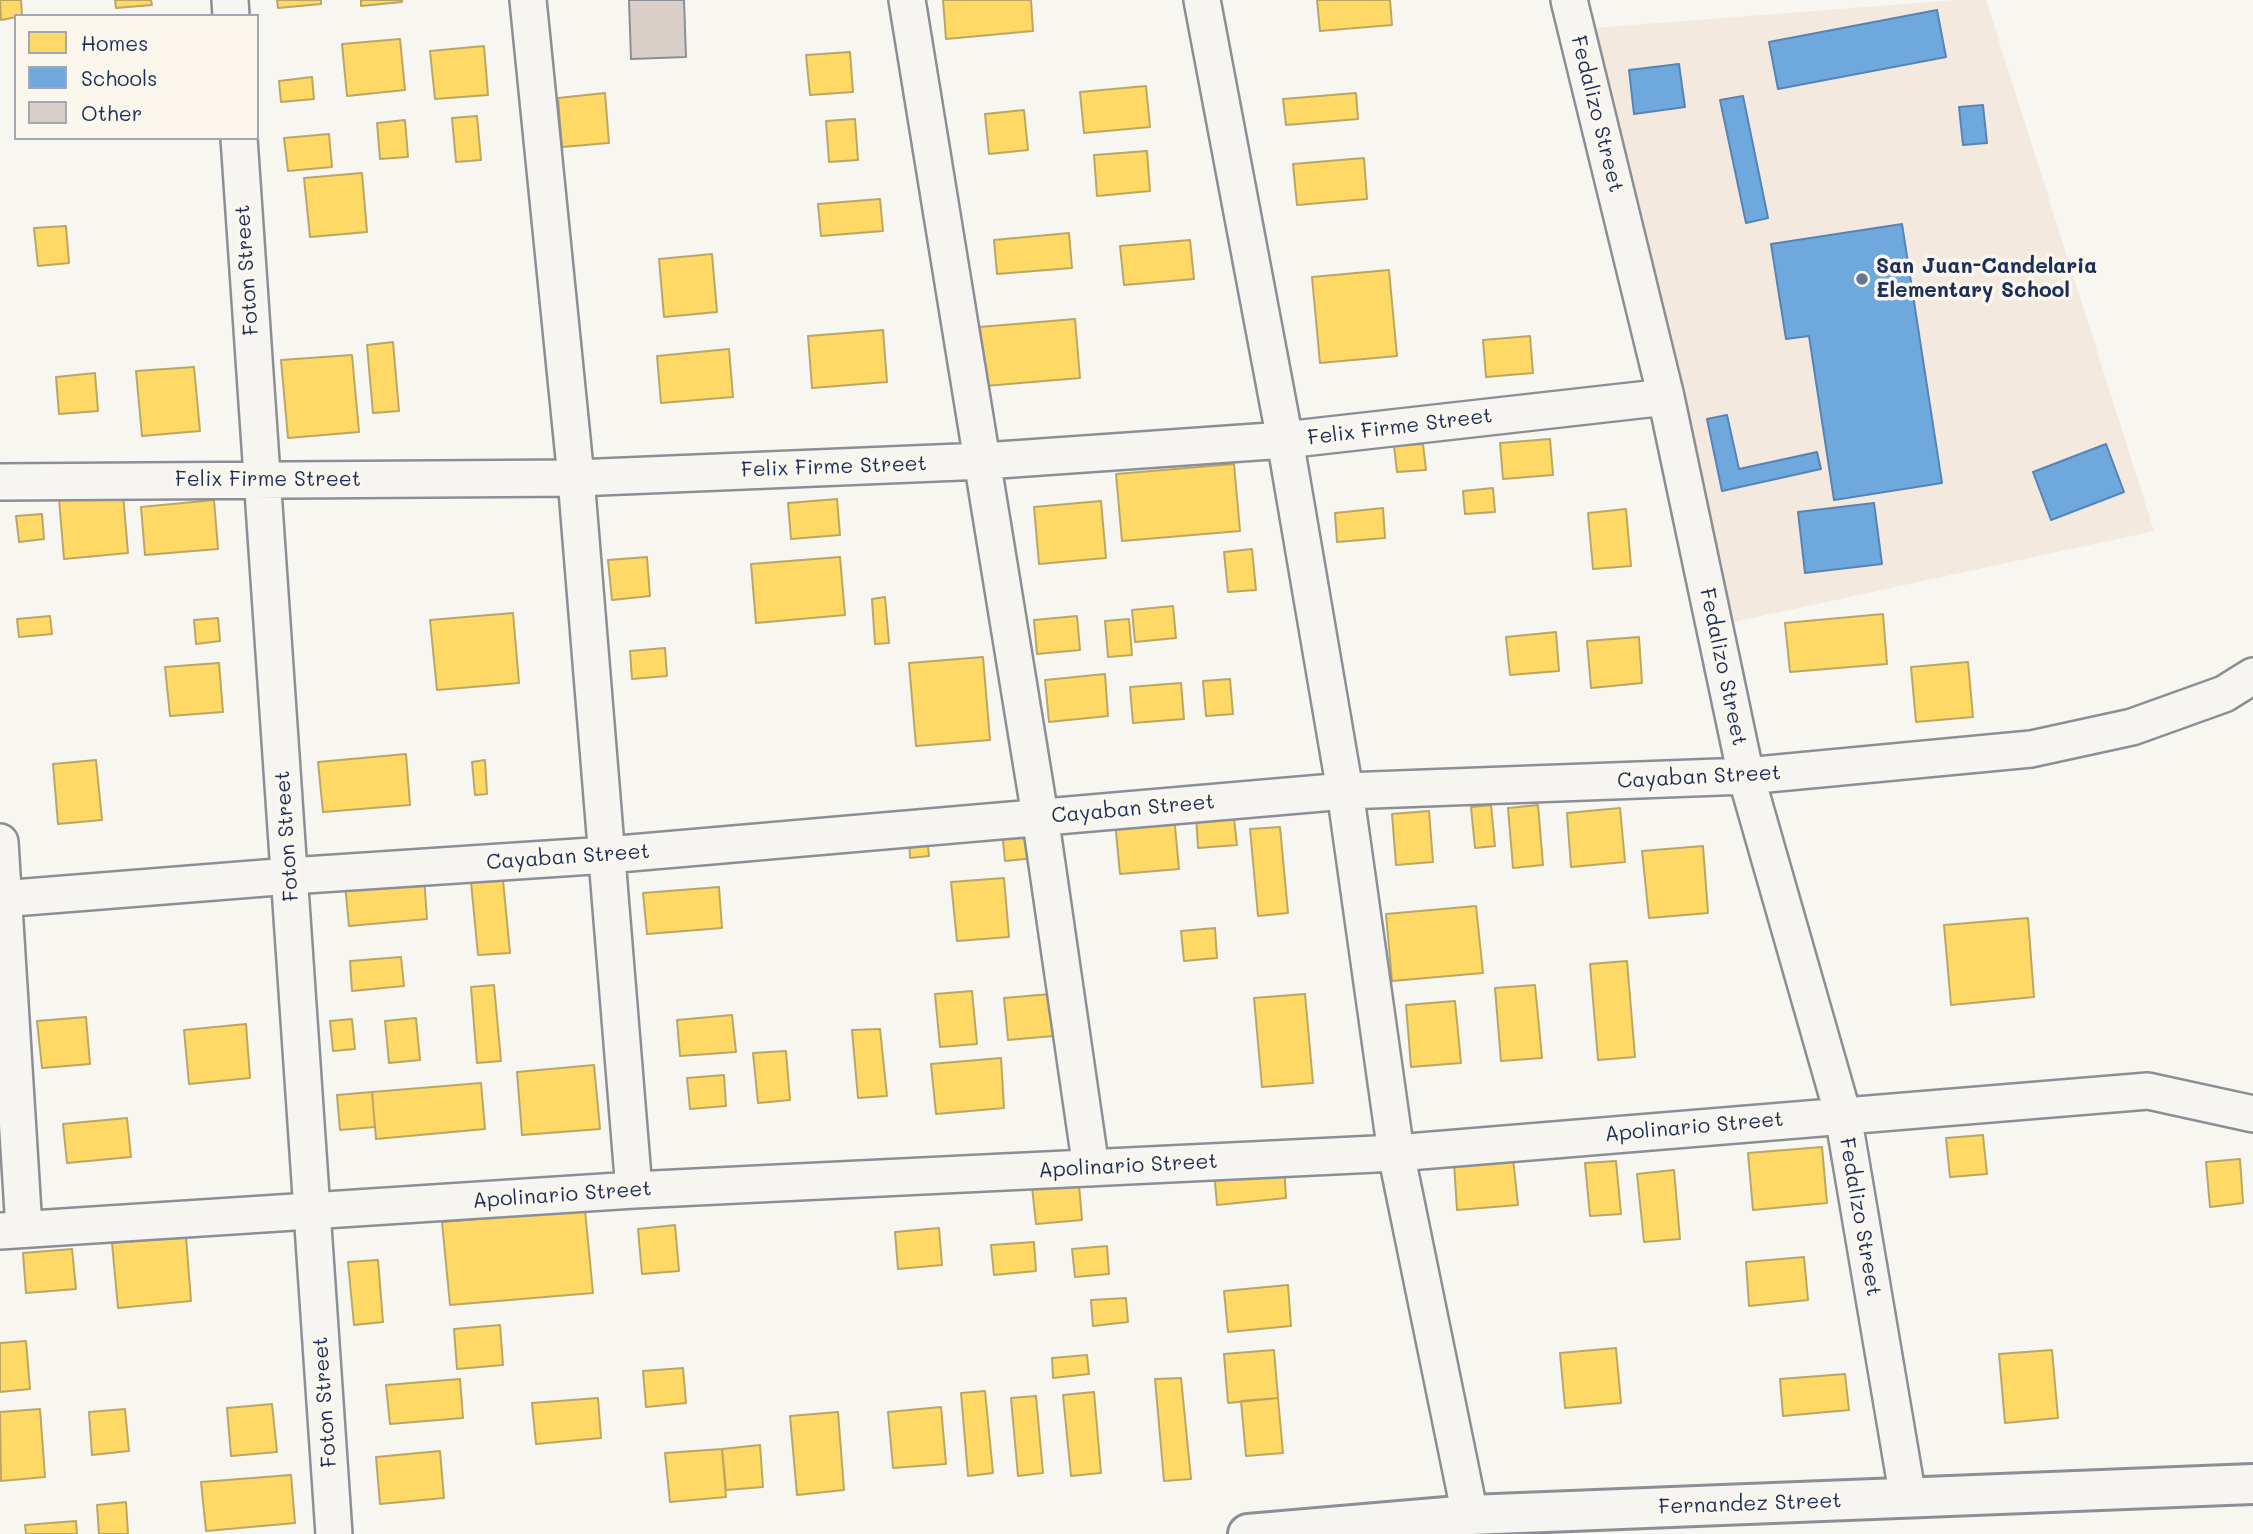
<!DOCTYPE html>
<style>
body{margin:0}
#map{position:relative;width:2253px;height:1534px;overflow:hidden;background:#f8f6f0;font-family:Mali,sans-serif}
canvas{display:block}
.legend{position:absolute;left:14px;top:14px;width:245px;height:126px;box-sizing:border-box;background:#fbf7ec;border:2px solid #a1a7b3;margin:0;padding:9px 12px;list-style:none;font-size:21px;color:#1b2f5e}
.legend li{display:flex;align-items:center;gap:14px;height:35px}
.legend b{width:35px;border:2px solid #a1a7b3}
</style>
<div id="map">
<canvas width="2253" height="1534"></canvas>
<ul class="legend">
<li><b style="height:19px;background:#ffd966"></b>Homes</li>
<li><b style="height:19px;background:#6fa8dc"></b>Schools</li>
<li><b style="height:19px;background:#dacfc8"></b>Other</li>
</ul>
</div>
<script>
const ctx = document.querySelector('canvas').getContext('2d');
ctx.lineJoin = 'round';
function fill(path, color) {
  ctx.fillStyle = color;
  ctx.fill(path, 'evenodd');
}
function stroke(path, color, width, dash) {
  ctx.strokeStyle = color;
  ctx.lineWidth = width;
  ctx.lineCap = dash ? 'butt' : 'round';
  ctx.setLineDash(dash || []);
  ctx.stroke(path);
}
function label(font, color, halo, rows, align = 'center') {
  ctx.font = font + ' Mali,sans-serif';
  ctx.lineWidth = 7;
  ctx.setLineDash([]);
  ctx.textBaseline = 'middle';
  ctx.strokeStyle = halo;
  ctx.fillStyle = color;
  for (const [text, x, y, turn = 0] of rows) {
    ctx.save();
    ctx.translate(x, y);
    ctx.rotate((+turn || 0) * Math.PI / 180);
    ctx.textAlign = isNaN(turn) ? turn : align;
    if (halo) ctx.strokeText(text, 0, 0);
    ctx.fillText(text, 0, 0);
    ctx.restore();
  }
}
const built = new Path2D(`
 M1956 0H1986L2154 531 1729 623 1593 28Z`);
const homes = new Path2D(`
 M0 0H21L22 16 1 20Z
 M115 0H151L152 5 116 8Z
 M277 0H321V4L278 8Z
 M361 0H402V2L361 6Z
 M943 0H1031L1033 31 946 39Z
 M1317 0H1390L1392 25 1320 31Z
 M400 39 405 90 347 96 342 44Z
 M484 46 488 95 435 99 430 51Z
 M850 52 853 92 810 95 806 55Z
 M312 77 314 99 281 102 279 81Z
 M1146 86 1150 127 1084 133 1080 92Z
 M605 93 609 143 562 147 558 98Z
 M1356 93 1358 119 1286 125 1283 99Z
 M1024 110 1028 150 989 154 985 114Z
 M477 116 481 160 456 162 452 118Z
 M855 119 858 160 829 162 826 121Z
 M405 120 408 157 380 159 377 123Z
 M329 134 332 167 288 171 284 138Z
 M1147 151 1150 191 1097 196 1094 155Z
 M1364 158 1367 199 1297 205 1293 164Z
 M362 173 367 232 310 237 304 178Z
 M880 199 883 231 821 236 818 204Z
 M66 226 69 263 38 266 34 228Z
 M1069 233 1072 268 997 274 994 240Z
 M1190 240 1194 279 1124 285 1120 246Z
 M712 254 717 312 664 317 659 259Z
 M1389 270 1397 356 1320 363 1312 277Z
 M1075 319 1080 378 985 386 980 327Z
 M883 330 887 382 812 388 808 336Z
 M1530 336 1533 373 1486 377 1483 340Z
 M393 342 399 411 373 413 367 345Z
 M729 349 733 397 661 403 657 356Z
 M352 355 359 432 288 438 281 360Z
 M194 367 200 431 142 436 136 371Z
 M95 373 98 411 59 414 56 377Z
 M1550 439 1553 475 1503 479 1500 443Z
 M1423 444 1426 470 1397 472 1394 446Z
 M1234 464 1240 531 1122 541 1116 474Z
 M1493 488 1495 512 1465 514 1463 491Z
 M123 494 128 553 64 559 59 499Z
 M837 499 840 535 791 539 788 503Z
 M214 500 218 549 145 555 141 507Z
 M1101 501 1106 558 1039 564 1034 507Z
 M1383 508 1385 538 1337 542 1335 513Z
 M1626 509 1631 566 1593 569 1588 513Z
 M42 514 44 539 19 542 16 516Z
 M1252 549 1256 590 1228 592 1224 552Z
 M647 557 650 596 612 600 608 560Z
 M840 557 845 615 756 623 751 564Z
 M885 597 889 643 875 644 872 599Z
 M1173 606 1176 638 1135 642 1132 610Z
 M513 613 519 683 437 690 430 620Z
 M1883 614 1887 664 1790 672 1785 623Z
 M50 616 52 634 19 637 17 619Z
 M1077 616 1080 650 1037 654 1034 620Z
 M218 618 220 641 196 644 194 620Z
 M1129 619 1132 655 1108 657 1105 621Z
 M1556 632 1559 671 1510 675 1506 637Z
 M1639 637 1642 683 1591 688 1587 641Z
 M665 648 667 676 632 679 630 651Z
 M983 657 990 740 916 746 909 663Z
 M1968 662 1973 717 1916 722 1911 667Z
 M219 663 223 712 170 716 165 667Z
 M1105 674 1108 716 1049 722 1045 680Z
 M1230 679 1233 714 1206 716 1203 681Z
 M1181 683 1184 719 1133 723 1130 687Z
 M406 754 410 805 323 812 318 762Z
 M96 760 102 820 58 824 53 764Z
 M485 760 487 794 475 795 472 762Z
 M1491 805 1495 846 1475 848 1471 807Z
 M1538 805 1543 865 1513 868 1508 808Z
 M1620 808 1625 862 1571 867 1567 813Z
 M1233 810 1237 845 1198 848 1196 814Z
 M1429 811 1433 862 1396 865 1392 814Z
 M1174 816 1179 869 1120 874 1115 821Z
 M1280 827 1288 913 1258 916 1250 829Z
 M1033 828 1035 858 1005 861 1002 831Z
 M927 836 929 856 910 858 909 838Z
 M1703 846 1708 913 1649 918 1642 851Z
 M424 877 427 919 349 926 345 884Z
 M1004 878 1009 937 957 941 951 882Z
 M503 880 510 953 478 955 471 882Z
 M719 887 722 928 647 934 643 893Z
 M1476 906 1483 973 1392 981 1386 914Z
 M2028 918 2034 997 1951 1005 1944 925Z
 M1215 928 1217 958 1184 961 1181 931Z
 M401 957 404 986 352 991 350 961Z
 M1627 961 1635 1057 1598 1060 1590 964Z
 M494 985 501 1061 477 1063 471 987Z
 M1535 985 1542 1058 1501 1061 1495 988Z
 M972 991 977 1044 940 1047 935 994Z
 M1050 994 1053 1036 1008 1040 1004 998Z
 M1305 994 1313 1083 1262 1087 1254 998Z
 M1455 1001 1461 1063 1411 1067 1406 1005Z
 M732 1015 736 1052 680 1056 677 1020Z
 M86 1017 90 1064 42 1068 37 1021Z
 M416 1018 420 1060 389 1063 385 1021Z
 M352 1019 355 1049 333 1051 330 1021Z
 M246 1024 250 1078 189 1084 184 1030Z
 M880 1029 887 1096 858 1098 852 1030Z
 M786 1051 790 1100 758 1103 753 1053Z
 M1001 1058 1004 1108 936 1114 931 1064Z
 M594 1065 600 1129 522 1135 517 1072Z
 M724 1075 726 1106 690 1109 687 1078Z
 M481 1083 485 1129 376 1139 372 1092Z
 M372 1092 375 1127 340 1130 337 1095Z
 M127 1118 131 1157 67 1163 63 1124Z
 M1983 1135 1987 1174 1950 1177 1946 1138Z
 M1822 1147 1827 1203 1753 1210 1748 1153Z
 M1513 1158 1518 1205 1457 1210 1454 1163Z
 M2240 1159 2243 1203 2210 1207 2206 1162Z
 M1616 1161 1621 1214 1590 1216 1585 1163Z
 M1284 1164 1286 1198 1217 1205 1214 1170Z
 M1674 1170 1680 1239 1644 1242 1637 1174Z
 M1078 1173 1082 1220 1036 1224 1031 1177Z
 M585 1210 593 1293 450 1305 442 1222Z
 M675 1225 679 1271 642 1274 638 1229Z
 M939 1228 942 1265 898 1269 895 1232Z
 M186 1237 191 1301 118 1308 112 1243Z
 M1034 1242 1036 1271 994 1275 991 1245Z
 M1107 1246 1109 1274 1075 1277 1072 1249Z
 M72 1249 76 1289 26 1293 23 1253Z
 M1804 1257 1808 1300 1749 1306 1746 1262Z
 M378 1260 383 1322 354 1325 348 1262Z
 M1288 1285 1291 1326 1228 1332 1224 1291Z
 M1126 1298 1128 1322 1093 1326 1091 1300Z
 M500 1325 503 1365 457 1369 454 1329Z
 M26 1341 30 1389 0 1392V1343Z
 M1616 1348 1621 1403 1565 1408 1560 1353Z
 M1274 1350 1278 1398 1228 1403 1224 1354Z
 M2052 1350 2058 1418 2005 1423 1999 1354Z
 M1087 1355 1089 1374 1053 1378 1052 1358Z
 M683 1368 686 1403 646 1407 643 1371Z
 M1845 1374 1849 1410 1783 1416 1780 1379Z
 M1181 1378 1191 1479 1164 1481 1155 1379Z
 M460 1379 463 1418 390 1424 386 1385Z
 M985 1391 993 1473 968 1476 961 1393Z
 M1094 1392 1101 1473 1071 1476 1063 1395Z
 M1036 1396 1043 1473 1018 1476 1011 1398Z
 M598 1398 601 1438 536 1444 532 1403Z
 M1278 1398 1283 1453 1246 1456 1241 1401Z
 M272 1404 277 1452 231 1456 227 1408Z
 M941 1407 946 1464 893 1468 888 1412Z
 M40 1409 45 1477 1 1481 0 1412Z
 M125 1409 129 1451 92 1455 89 1412Z
 M838 1412 844 1490 797 1495 790 1416Z
 M760 1445 763 1487 726 1490 722 1449Z
 M722 1449 726 1497 670 1502 665 1453Z
 M440 1451 444 1498 380 1504 376 1457Z
 M291 1475 295 1523 206 1531 201 1482Z
 M126 1502 128 1534H99L97 1505Z
 M76 1521 77 1534H26L25 1525Z`);
const schools = new Path2D(`
 M1937 10 1946 57 1778 89 1769 42Z
 M1679 64 1685 107 1634 114 1629 70Z
 M1743 96 1768 218 1746 223 1720 100Z
 M1983 105 1987 143 1963 145 1959 107Z
 M1902 224 1942 483 1834 500 1809 336 1786 339 1771 244Z
 M1727 415 1739 469 1817 452 1821 469 1722 491 1707 419Z
 M2106 444 2124 492 2051 520 2033 472Z
 M1874 503 1882 564 1805 573 1798 512Z`);
const building = new Path2D(`
 M629 0H684L686 57 631 59Z`);
const street = new Path2D(`
 M230 0 231 16
 M528 0 576 478 634 1190
 M907 0 1040 816 1091 1168
 M1202 0 1285 440 1345 791 1396 1153 1470 1515
 M1569 0 1666 397 1746 776 1843 1115 1908 1498
 M239 138 334 1534
 M0 482 576 478 984 461 1285 440 1666 397
 M0 842 24 1229
 M0 899 290 876 607 855 1345 791 1746 776 2031 749 2132 727 2224 694 2253 676
 M0 1231 634 1190 1396 1153 2148 1091 2253 1114`);
const secondary = new Path2D(`
 M1248 1534 1470 1515 2253 1484`);
const markers = [
 [1862,279,7,"#687591"]
];
const streetNames = [
 ["Fedalizo Street",1597,114,76],
 ["Foton Street",247,270,-94],
 ["Felix Firme Street",1400,427,-7],
 ["Felix Firme Street",834,467,-2],
 ["Felix Firme Street",268,480],
 ["Fedalizo Street",1723,667,78],
 ["Cayaban Street",1699,777,-3],
 ["Cayaban Street",1133,809,-5],
 ["Foton Street",287,836,-94],
 ["Cayaban Street",568,857,-4],
 ["Apolinario Street",1694,1127,-5],
 ["Apolinario Street",1128,1166,-3],
 ["Apolinario Street",562,1195,-4],
 ["Fedalizo Street",1860,1217,80],
 ["Foton Street",325,1402,-94],
 ["Fernandez Street",1750,1504,-2]
];
const poiNames = [
 ["San Juan-Candelaria",1876,267],
 ["Elementary School",1876,291]
];
fill(built, '#f4e9de');
fill(homes, '#ffd966');
stroke(homes, '#bba664', 2);
fill(schools, '#6fa8dc');
stroke(schools, '#5684b6', 2);
fill(building, '#dacfc8');
stroke(building, '#8b8e94', 2);
stroke(street, '#8b8e94', 40);
stroke(secondary, '#8b8e94', 44);
stroke(street, '#f6f5f1', 35);
stroke(secondary, '#f6f5f1', 38);
for (const [x, y, r, color] of markers) {
  const dot = new Path2D();
  dot.arc(x, y, r, 0, 2 * Math.PI);
  ctx.fillStyle = color;
  ctx.fill(dot);
  stroke(dot, '#fbf7ec', 2.5);
}
label('21px', '#1b2f5e', '#fbf7ec', streetNames);
label('bold 21px', '#1b2f5e', '#fbf7ec', poiNames, 'left');
</script>
